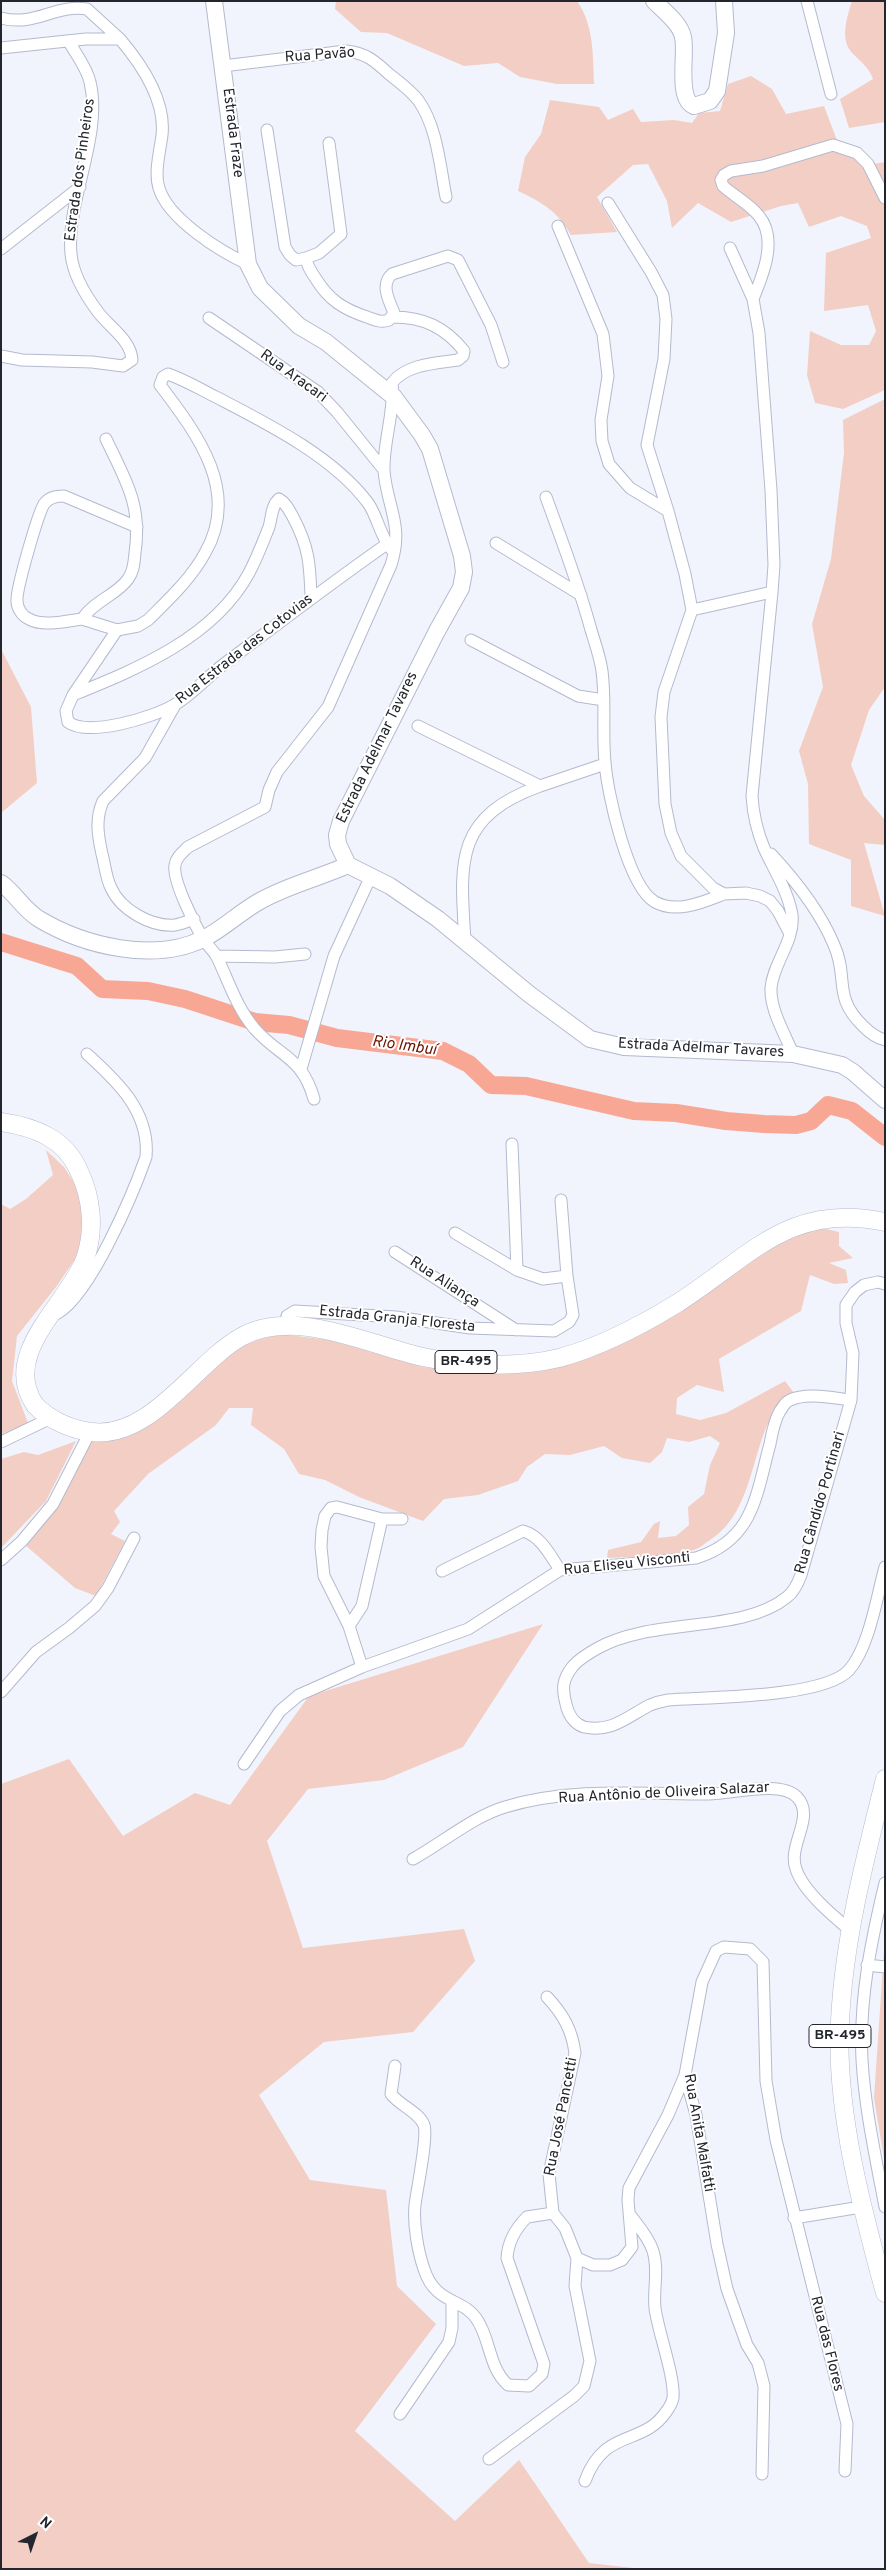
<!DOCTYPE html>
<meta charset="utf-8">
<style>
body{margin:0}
#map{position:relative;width:886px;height:2570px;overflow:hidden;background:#f1f4fc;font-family:Overpass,sans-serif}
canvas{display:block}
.frame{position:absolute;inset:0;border:2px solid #24262e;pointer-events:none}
.north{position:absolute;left:10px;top:2510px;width:50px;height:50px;-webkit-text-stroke:4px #fff;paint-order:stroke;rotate:41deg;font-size:14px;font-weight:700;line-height:20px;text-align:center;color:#24262e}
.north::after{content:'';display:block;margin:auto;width:18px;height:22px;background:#24262e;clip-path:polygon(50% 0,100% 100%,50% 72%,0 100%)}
</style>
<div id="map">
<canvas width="886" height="2570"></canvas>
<div class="frame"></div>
<div class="north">N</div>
</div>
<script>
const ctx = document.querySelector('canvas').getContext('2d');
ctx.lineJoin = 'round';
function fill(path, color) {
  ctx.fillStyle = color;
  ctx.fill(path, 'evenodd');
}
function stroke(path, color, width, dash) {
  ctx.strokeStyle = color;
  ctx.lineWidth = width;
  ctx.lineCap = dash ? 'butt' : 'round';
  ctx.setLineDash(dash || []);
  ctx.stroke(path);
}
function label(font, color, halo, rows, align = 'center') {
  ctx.font = font + ' Overpass,sans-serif';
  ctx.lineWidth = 4;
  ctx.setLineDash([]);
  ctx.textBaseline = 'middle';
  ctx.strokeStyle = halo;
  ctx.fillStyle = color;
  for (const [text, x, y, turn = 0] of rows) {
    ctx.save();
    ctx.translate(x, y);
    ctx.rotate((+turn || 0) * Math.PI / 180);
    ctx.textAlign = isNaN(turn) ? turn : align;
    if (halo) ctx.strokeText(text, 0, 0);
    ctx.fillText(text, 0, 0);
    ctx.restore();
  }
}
const green = new Path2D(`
 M336 1H577C594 25 593 56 594 84H557L520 77 498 63 464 66 387 33 361 32 335 9Z
 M852 1H885V122L849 128 840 99 873 79C868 63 852 57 847 45 842 31 848 14 852 1Z
 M751 76 772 89 786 114 824 106 838 143 868 165 885 162V390L843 409 815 403 807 375 810 331 841 345H869L876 331 868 305 824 311 826 253 871 238 867 226 841 216 809 227 798 203 781 206 731 222 698 203 672 228 667 201 648 164 633 165 597 197 617 232 571 235C558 212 542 202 518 191L525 157 541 134 550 100 599 107 608 120 633 109 641 122 674 120 692 123 699 113 720 111 728 84Z
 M885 399V687L869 710 851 765 864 796 885 820V845L864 843 885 916 851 906V860L809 844 808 784 799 751 823 687 812 624 831 559 844 453 843 420Z
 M1 649 31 707 37 783 1 813Z
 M46 1150 64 1167 82 1195 84 1229 78 1255 56 1287 17 1336 12 1381 28 1423 1 1434V1204L10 1209 26 1199 53 1175Z
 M822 1228 839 1232V1246L853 1258 829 1263 846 1270 848 1283 834 1284 810 1275 801 1311 719 1359 724 1392 697 1385 677 1398 676 1414 700 1420 726 1413 785 1381 794 1393C748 1417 763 1507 710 1540 705 1543 700 1548 694 1550 667 1558 635 1556 607 1558L608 1550 641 1542 654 1524 660 1521 658 1538 676 1536 689 1525 688 1507 704 1494 710 1465 720 1443 710 1436 689 1442 667 1438 662 1452 650 1463 622 1458 604 1446 570 1455 545 1454 527 1467 518 1481 478 1495 444 1499 423 1521 359 1497 325 1480 299 1474 284 1449 251 1425 253 1408H229L216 1425 148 1474 114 1511 120 1522 111 1534 125 1541 96 1596 75 1588 25 1545 93 1437 122 1436 240 1345 280 1334 330 1340 423 1367 499 1374 549 1368 765 1250 790 1237Z
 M76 1441 46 1501 1 1548V1459L24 1452 38 1455Z
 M543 1624 463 1747 384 1780 308 1789 267 1841 303 1948 464 1929 475 1961 413 2032 324 2042 259 2095 310 2180 386 2190 397 2286 436 2324 355 2431 455 2521 519 2460 589 2563 642 2569H1V1784L69 1759 123 1836 195 1793 230 1805 309 1696Z
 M885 1936V2165L874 2098Z`);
const river = new Path2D(`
 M1 942 77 966 102 989 148 991 185 999 255 1022 289 1025 337 1038 443 1051 469 1064 491 1085 526 1086 634 1111 676 1113 726 1121 764 1124 796 1125 811 1121 828 1105 852 1111 885 1137`);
const street = new Path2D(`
 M807 1 831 94
 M1 18C36 27 54 4 87 9L120 39
 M1 48 86 39H120C142 65 166 100 162 135 160 151 154 173 159 188 168 219 221 252 248 264
 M223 66 346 51C366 53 375 61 389 74 399 82 410 90 418 100 437 126 440 166 446 197
 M267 130 285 247 290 255 296 260 306 258C307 266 311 272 316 279 329 300 343 309 367 317 375 320 381 323 389 320L394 313C389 300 380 285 392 274L448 256 458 260 491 325 503 362
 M608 203 651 272 663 295 666 319 664 359 647 445 668 511 685 574 692 610 664 692 661 717 665 804 671 833 681 856 713 888 724 894 746 893 760 896 770 901 778 911 790 934
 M558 226 603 334 608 376 601 420 602 441 609 464 630 488 668 511
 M730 248 753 299 759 333 771 490 774 565 772 592 752 796C753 814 757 831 764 848 774 870 788 891 792 915 795 941 773 963 771 988 770 1010 785 1034 793 1054
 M1 249 80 187
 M306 258 319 253 341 234 329 143
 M753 299C763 275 778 239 759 216 750 204 734 196 723 186L721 180 724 175 731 171 763 166 833 145 857 153 868 164 885 198
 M209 318 318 392 337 412 384 470
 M1 356 22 360 92 362 123 366 132 360C131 340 109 327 98 312 86 296 73 275 71 254 66 200 103 136 90 82 87 68 76 54 69 42
 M106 439C126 481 142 505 135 553 134 562 134 571 128 579 117 595 95 600 82 619L117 630
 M546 497C562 541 579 585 591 630 595 643 600 657 602 671 606 701 602 731 605 762 607 792 628 887 655 902 677 914 703 902 724 894
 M496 543 581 595
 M311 598C310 564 309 547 293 517 289 510 286 503 279 499 271 506 272 517 269 527 263 542 257 558 249 573 214 638 137 669 73 695L66 711 68 722C88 737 152 718 174 705 192 695 207 677 224 664 278 624 331 583 387 544
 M692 610 772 592
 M82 619C67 621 43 627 29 619 22 616 17 608 17 601 16 589 38 514 44 504 49 497 56 496 64 496L137 527
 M471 640 578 696 604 700
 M73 695 117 630 138 626 148 620C168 600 191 579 205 553 241 491 197 434 160 385L163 377 168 374C185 380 200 389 216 397 266 423 333 456 368 503 378 517 380 537 392 550
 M175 705 145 758 103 801C95 819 98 836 102 854 105 865 106 878 111 888 121 910 151 927 175 925 181 924 188 921 194 919
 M418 726 540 786 605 764
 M771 854C796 881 820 911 834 945 849 978 832 996 863 1026 869 1032 876 1038 885 1040
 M465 941C460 862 454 817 540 786
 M216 956 275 957 305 954
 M301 1069 334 956 371 876
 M314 1099C302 1056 279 1057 254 1028 236 1006 229 982 217 957 213 950 207 945 203 939 195 925 172 880 175 865 176 857 183 852 188 847L265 807 269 790 277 772 328 707 391 565C404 525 387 507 384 471 383 441 395 412 392 383 406 364 437 363 458 360L463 356 464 351C445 327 423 317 393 317
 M512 1144 517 1270
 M561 1200 567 1276
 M395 1252 516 1330
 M885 1284 878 1282 864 1285 855 1292 846 1305V1323L853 1353 851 1400 801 1575C798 1583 794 1592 787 1597 742 1634 653 1617 598 1648 589 1653 579 1659 573 1666 562 1680 562 1688 566 1704 568 1714 574 1724 584 1727 611 1733 627 1717 650 1705 655 1703 662 1701 668 1700 707 1697 824 1698 849 1670 869 1648 877 1596 885 1567
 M58 1313C91 1293 133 1194 146 1157 150 1112 118 1082 87 1054
 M287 1325V1316L295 1311 396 1317 470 1328 554 1331 569 1322 573 1315 567 1276 543 1279 517 1270 455 1233
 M1 1442 51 1418
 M1 1560 22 1541 53 1504 90 1432
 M442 1571 523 1531C541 1536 550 1555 560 1570
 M349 1626 362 1606 382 1519
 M362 1667 349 1626 324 1576 321 1547 322 1530 325 1516 331 1508 337 1507 382 1519H402
 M1 1692 36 1652 69 1628 95 1606 108 1588 134 1538
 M244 1764 280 1711 299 1695 362 1667 468 1629 560 1570 696 1558C754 1540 756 1495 770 1444 772 1433 774 1421 780 1411 783 1407 785 1402 790 1400 807 1392 833 1398 851 1400
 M413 1859C442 1843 474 1816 505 1807 571 1787 641 1794 709 1794 732 1794 780 1780 797 1797 816 1817 787 1845 796 1869 803 1891 833 1916 851 1931
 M885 1883C871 1941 859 2000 862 2060 865 2110 876 2159 885 2207
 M867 1965 885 1967
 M547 1997C563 2014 572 2030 575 2053L549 2174 553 2213 565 2228 577 2258 593 2265H610L622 2260 632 2247 628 2200 629 2188 668 2115 685 2075
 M395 2066 391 2094C400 2106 418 2111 424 2125 428 2137 417 2189 415 2205 413 2224 418 2252 424 2269 435 2304 462 2298 476 2318 491 2339 488 2367 508 2385L529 2386 542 2374 544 2364 507 2258C508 2242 516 2228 527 2217L553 2213
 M794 2218 861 2207
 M400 2414 449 2342 452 2328V2303
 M489 2459 574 2396 584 2386 590 2361 575 2286 577 2258
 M762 2474 764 2386 758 2363 747 2345 727 2289 717 2244 696 2115 685 2075 702 1982 716 1951 724 1947 750 1949 763 1962 766 2081 776 2140 847 2424 845 2471
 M585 2481C605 2427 642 2447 666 2412 669 2408 672 2403 673 2398 675 2376 658 2332 655 2308 653 2289 659 2270 653 2251 649 2238 639 2227 631 2216`);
const secondary = new Path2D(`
 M214 1 248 264 260 288 299 326 326 342 394 397 422 435 430 449 462 556 464 572 461 588 437 631 341 821 337 835 338 844 348 865 390 886 438 919 529 994 590 1039 624 1047 793 1054 842 1065 853 1072 885 1100
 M654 1C664 11 680 23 683 37 687 53 676 99 694 106L710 101 717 91 726 33 724 1
 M1 883C16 894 23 909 39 919 84 946 154 963 203 939 223 929 240 912 260 901 288 885 319 878 348 865`);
const primary = new Path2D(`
 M1 1122C34 1127 65 1138 79 1171 92 1198 95 1230 85 1259 68 1304 0 1354 35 1405 49 1420 72 1430 92 1432 151 1439 195 1363 241 1337 294 1307 369 1345 423 1357 464 1366 518 1368 559 1358 600 1347 640 1326 676 1304 749 1258 789 1201 885 1222
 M885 1779C865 1858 844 1939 840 2021 835 2109 862 2209 885 2293`);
const shields = [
 [466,1362,62],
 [840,2036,62]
];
const shieldNames = [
 ["BR-495",466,1362],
 ["BR-495",840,2036]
];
const streetNames = [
 ["Rua Pavão",320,56,-4],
 ["Estrada Fraze",232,133,83],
 ["Estrada dos Pinheiros",81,170,-82],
 ["Rua Aracari",293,377,36],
 ["Rua Estrada das Cotovias",245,650,-38],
 ["Estrada Adelmar Tavares",378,748,-64],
 ["Estrada Adelmar Tavares",701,1049,3],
 ["Rua Aliança",444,1283,33],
 ["Estrada Granja Floresta",397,1320,6],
 ["Rua Cândido Portinari",821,1503,-74],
 ["Rua Eliseu Visconti",627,1565,-6],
 ["Rua Antônio de Oliveira Salazar",664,1794,-3],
 ["Rua José Pancetti",562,2117,-79],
 ["Rua Anita Malfatti",698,2133,80],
 ["Rua das Flores",826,2344,76]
];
const waterNames = [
 ["Rio Imbuí",404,1047,8]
];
fill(green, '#f3cec5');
stroke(river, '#f8a794', 18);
stroke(street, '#b4bace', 13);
stroke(secondary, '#b4bace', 18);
stroke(primary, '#b4bace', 19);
stroke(street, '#fff', 11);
stroke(secondary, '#fff', 16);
stroke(primary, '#fff', 18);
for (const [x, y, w] of shields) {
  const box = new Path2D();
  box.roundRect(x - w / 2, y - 11.5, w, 23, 4);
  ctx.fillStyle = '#fff';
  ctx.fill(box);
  stroke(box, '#24262e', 1);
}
label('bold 14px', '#24262e', null, shieldNames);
label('15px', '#24262e', '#fff', streetNames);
label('italic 16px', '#6c1300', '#fff', waterNames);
</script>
